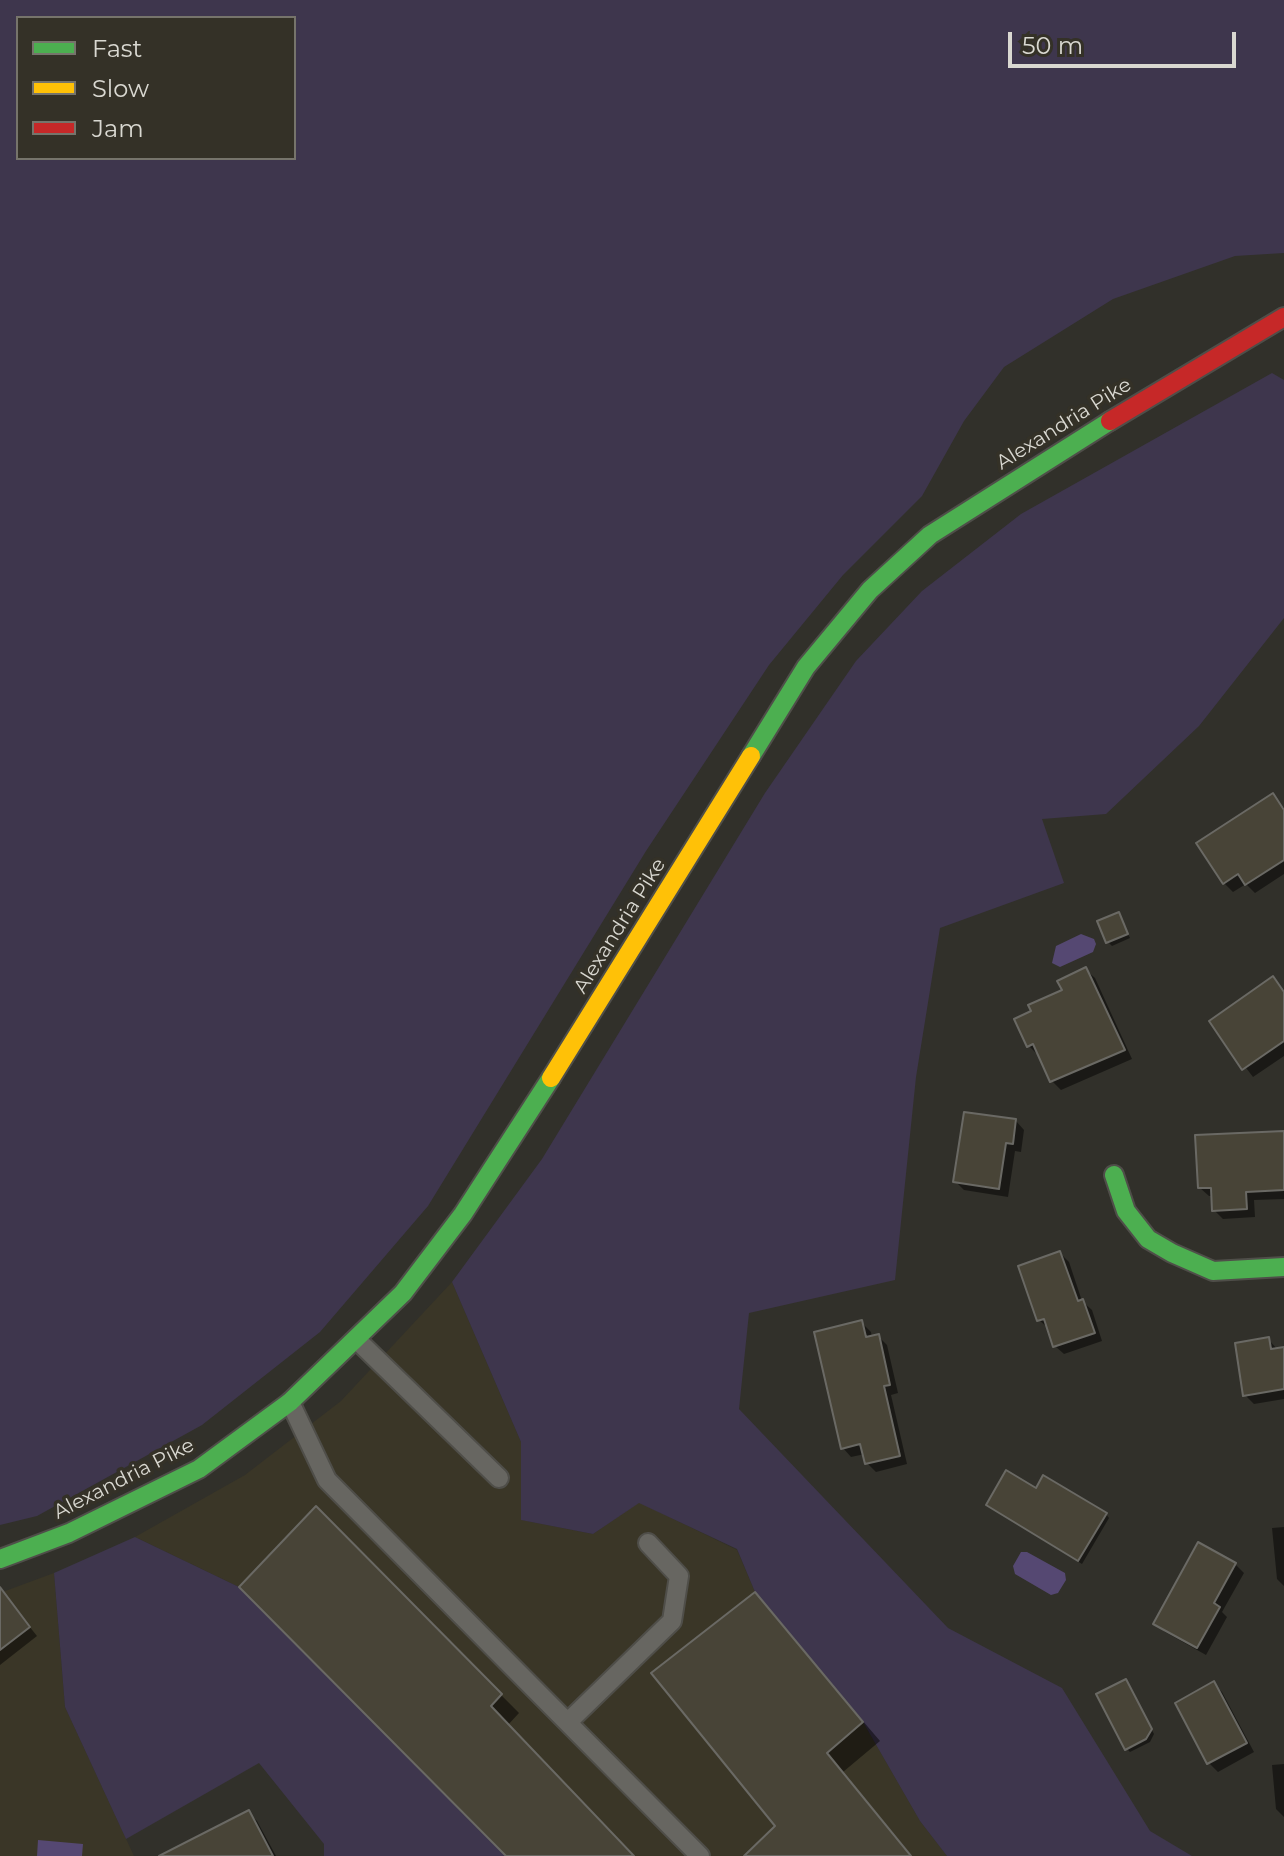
<!DOCTYPE html>
<style>
body{margin:0}
#map{position:relative;width:1284px;height:1856px;overflow:hidden;background:#31302a;font-family:Montserrat,sans-serif}
canvas{display:block}
.legend{position:absolute;left:16px;top:16px;width:280px;height:144px;box-sizing:border-box;background:#343127;border:2px solid #76746b;margin:0;padding:10px 14px;list-style:none;font-size:24px;color:#d9d8d1}
.legend li{display:flex;align-items:center;gap:16px;height:40px}
.legend b{width:40px;border:2px solid #76746b}
.scale{position:absolute;left:1008px;top:32px;width:228px;height:36px;box-sizing:border-box;border:4px solid #d9d8d1;border-top:0;padding-left:10px;font-size:24px;line-height:28px;white-space:nowrap;color:#d9d8d1;-webkit-text-stroke:6px #343127;paint-order:stroke}
</style>
<div id="map">
<canvas width="1284" height="1856"></canvas>
<ul class="legend">
<li><b style="height:10px;background:#4caf50"></b>Fast</li>
<li><b style="height:10px;background:#ffc107"></b>Slow</li>
<li><b style="height:10px;background:#c62828"></b>Jam</li>
</ul>
<div class="scale">50 m</div>
</div>
<script>
const ctx = document.querySelector('canvas').getContext('2d');
ctx.lineJoin = 'round';
function fill(path, color) {
  ctx.fillStyle = color;
  ctx.fill(path, 'evenodd');
}
function stroke(path, color, width, dash) {
  ctx.strokeStyle = color;
  ctx.lineWidth = width;
  ctx.lineCap = dash ? 'butt' : 'round';
  ctx.setLineDash(dash || []);
  ctx.stroke(path);
}
function label(font, color, halo, rows, align = 'center') {
  ctx.font = font + ' Montserrat,sans-serif';
  ctx.lineWidth = 7;
  ctx.setLineDash([]);
  ctx.textBaseline = 'middle';
  ctx.strokeStyle = halo;
  ctx.fillStyle = color;
  for (const [text, x, y, turn = 0] of rows) {
    ctx.save();
    ctx.translate(x, y);
    ctx.rotate((+turn || 0) * Math.PI / 180);
    ctx.textAlign = isNaN(turn) ? turn : align;
    if (halo) ctx.strokeText(text, 0, 0);
    ctx.fillText(text, 0, 0);
    ctx.restore();
  }
}
const built = new Path2D(`
 M452 1282 521 1442 522 1520 593 1534 639 1502 737 1550 755 1592 863 1722 920 1821 947 1856H506L239 1587 135 1537 245 1475 341 1401Z
 M54 1573 65 1707 134 1856H0V1593Z`);
const green = new Path2D(`
 M0 0H1284V253L1235 256 1113 299 1004 367 964 421 922 496 843 575 769 665 646 851 428 1206 320 1332 202 1425 37 1516 0 1525ZM18 18H294V158H18Z
 M1272 373 1284 380V618L1199 726 1106 814 1042 819 1064 883 940 928 916 1077 895 1280 749 1313 739 1409 948 1628 1062 1688 1150 1831 1192 1856H947L920 1821 863 1722 755 1592 737 1549 639 1503 593 1534 521 1520V1442L452 1282 542 1159 765 793 856 661 922 591 1021 514Z
 M135 1537 239 1587 506 1856H324V1844L259 1763 126 1839 65 1707 54 1573Z`);
const water = new Path2D(`
 M1081 934 1094 939 1096 944 1093 952 1060 967 1052 963 1056 946Z
 M1021 1552H1027L1065 1573 1066 1580 1058 1593 1051 1595 1015 1574 1013 1566Z
 M38 1840 83 1844 82 1856H37Z`);
const shadow = new Path2D(`
 M1272 795 1284 808V874L1255 893 1246 884 1233 892 1224 883Z
 M1118 914 1130 938 1112 946 1108 942Z
 M1086 970 1095 978 1132 1059 1061 1090 1052 1081 1039 1053 1037 1054 1028 1045 1065 991Z
 M1273 979 1284 991V1056L1253 1077 1211 1022Z
 M1016 1121 1024 1130 1021 1152 1015 1151 1008 1197 964 1190 955 1181Z
 M1284 1133V1199L1254 1200 1255 1217 1223 1219 1214 1210 1213 1196H1209L1200 1188Z
 M1060 1253 1069 1262 1082 1301 1092 1310 1102 1341 1064 1354 1055 1346 1048 1328 1039 1320Z
 M862 1323 871 1332 872 1338 878 1336 887 1345 898 1393 891 1395 907 1464 876 1472 867 1463 865 1454 851 1457 843 1448Z
 M1269 1340 1277 1349H1284V1399L1254 1404 1245 1395Z
 M1036 1491 1106 1514 1109 1518 1082 1564 992 1508Z
 M316 1509 519 1713 507 1726 632 1856H509Z
 M1284 1527V1586L1277 1579 1272 1528Z
 M1235 1564 1244 1573 1222 1612 1227 1617 1206 1655 1165 1632 1156 1624Z
 M754 1594 880 1741 843 1772 912 1856H747L778 1826Z
 M13 1606 37 1636 0 1665V1616Z
 M1126 1681 1154 1734 1150 1742 1130 1752 1126 1748Z
 M1213 1683 1222 1692 1254 1752 1218 1772 1209 1763Z
 M1284 1764V1817L1276 1809 1272 1765Z
 M248 1812 257 1821 276 1856H197Z`);
const building = new Path2D(`
 M1273 793 1284 810V860L1245 885 1238 874 1223 884 1196 843Z
 M1119 912 1128 934 1106 943 1097 921Z
 M1086 967 1125 1050 1050 1082 1033 1044 1027 1047 1014 1019 1031 1011 1028 1005 1062 990 1057 981Z
 M1273 976 1284 992V1041L1242 1070 1209 1021Z
 M964 1112 1016 1119 1013 1144 1006 1143 999 1189 953 1182Z
 M1284 1131V1190L1246 1192 1247 1209 1212 1211 1211 1188H1198L1195 1135Z
 M1060 1251 1078 1301 1083 1299 1095 1333 1053 1347 1044 1319 1037 1321 1018 1266Z
 M862 1320 866 1337 879 1334 890 1385 884 1386 900 1456 865 1464 860 1444 841 1449 814 1332Z
 M1269 1337 1271 1349 1284 1347V1389L1243 1396 1235 1343Z
 M1006 1470 1036 1488 1043 1475 1107 1513 1078 1561 986 1505Z
 M316 1506 502 1694 491 1706 634 1856H506L239 1587Z
 M1198 1542 1236 1563 1214 1603 1220 1607 1197 1648 1153 1624Z
 M0 1587 30 1627 0 1650Z
 M755 1592 863 1722 827 1753 911 1856H744L775 1826 651 1673Z
 M1126 1679 1152 1729 1146 1739 1125 1750 1096 1694Z
 M1214 1681 1247 1743 1207 1764 1175 1703Z
 M249 1810 273 1856H159Z`);
const lane = new Path2D(`
 M356 1339 499 1478
 M290 1402 327 1480 700 1856
 M568 1722 672 1621 679 1576 648 1543`);
const fast = new Path2D(`
 M751 756 806 667 870 590 930 535 1110 421
 M1114 1175 1126 1211 1148 1239 1172 1253 1213 1271 1284 1267
 M0 1559 69 1533 199 1469 290 1402 403 1293 463 1214 551 1078`);
const slow = new Path2D(`
 M551 1078 751 756`);
const jam = new Path2D(`
 M1110 421 1284 317`);
const streetNames = [
 ["Alexandria Pike",1064,424,-32],
 ["Alexandria Pike",620,926,-58],
 ["Alexandria Pike",124,1479,-27]
];
fill(built, '#3a3627');
fill(green, '#3e364d');
fill(water, '#554872');
fill(shadow, '#0007');
fill(building, '#484437');
stroke(building, '#6a6964', 2);
stroke(lane, '#4f4e49', 22);
stroke(fast, '#4f4e49', 22);
stroke(slow, '#4f4e49', 22);
stroke(jam, '#4f4e49', 22);
stroke(lane, '#676661', 18);
stroke(fast, '#4caf50', 18);
stroke(slow, '#ffc107', 18);
stroke(jam, '#c62828', 18);
label('20px', '#d9d8d1', '#343127', streetNames);
</script>
